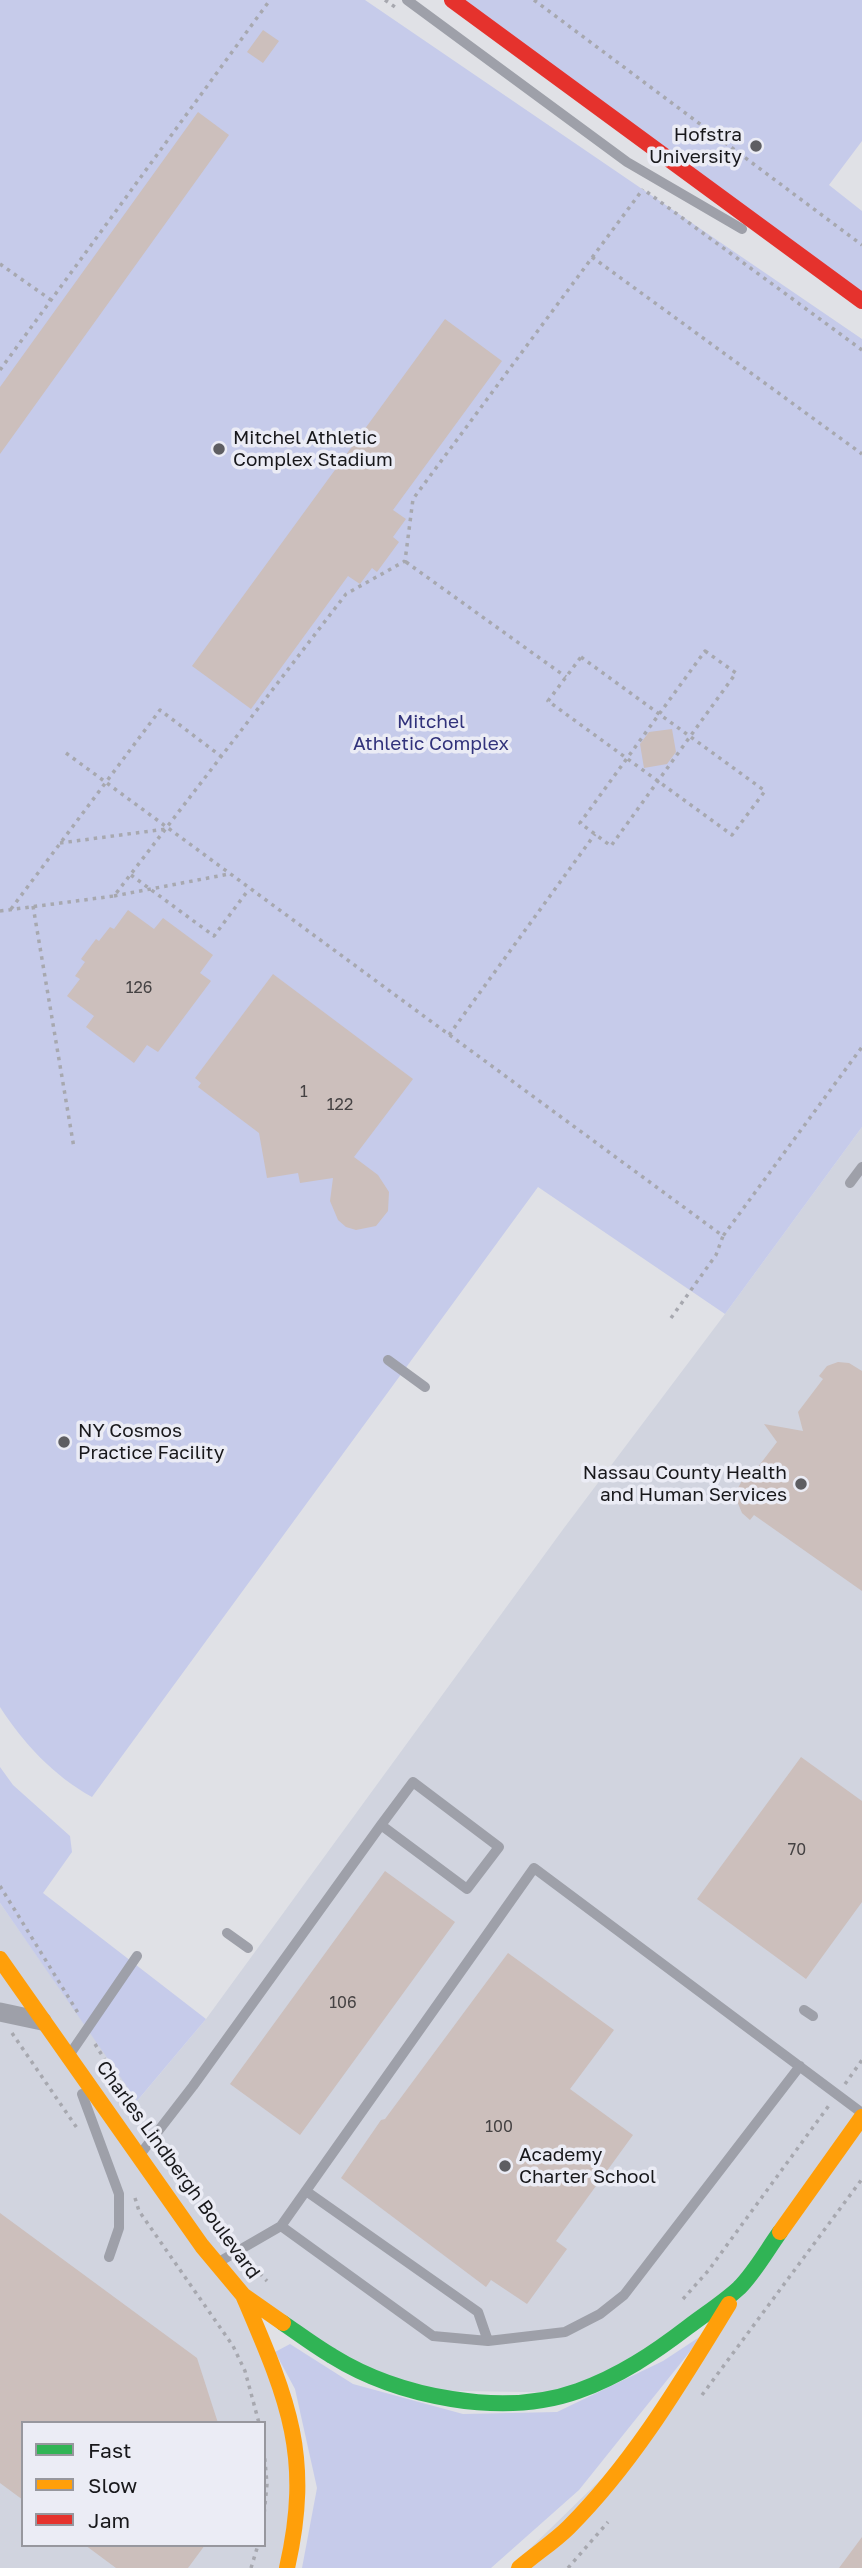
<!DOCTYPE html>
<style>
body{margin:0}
#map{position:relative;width:862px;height:2568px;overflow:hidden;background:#e0e1e6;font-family:"Golos Text",sans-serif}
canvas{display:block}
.legend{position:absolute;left:21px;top:2421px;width:245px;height:126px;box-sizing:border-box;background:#ebecf5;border:2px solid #97979e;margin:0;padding:9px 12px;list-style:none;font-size:21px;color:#18181b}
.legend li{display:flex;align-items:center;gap:14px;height:35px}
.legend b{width:35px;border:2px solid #97979e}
</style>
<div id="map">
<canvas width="862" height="2568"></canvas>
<ul class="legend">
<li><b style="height:9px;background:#30b455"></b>Fast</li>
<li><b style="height:9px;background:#ff9f0a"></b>Slow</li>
<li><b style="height:9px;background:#e5322d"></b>Jam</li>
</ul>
</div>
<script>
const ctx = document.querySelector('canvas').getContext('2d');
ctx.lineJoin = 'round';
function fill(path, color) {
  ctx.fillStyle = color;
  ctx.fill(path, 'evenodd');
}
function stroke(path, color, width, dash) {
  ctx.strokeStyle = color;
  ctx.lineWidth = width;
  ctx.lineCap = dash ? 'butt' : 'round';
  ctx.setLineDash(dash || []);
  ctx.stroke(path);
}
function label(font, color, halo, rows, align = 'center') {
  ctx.font = font + ' "Golos Text",sans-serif';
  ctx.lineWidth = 7;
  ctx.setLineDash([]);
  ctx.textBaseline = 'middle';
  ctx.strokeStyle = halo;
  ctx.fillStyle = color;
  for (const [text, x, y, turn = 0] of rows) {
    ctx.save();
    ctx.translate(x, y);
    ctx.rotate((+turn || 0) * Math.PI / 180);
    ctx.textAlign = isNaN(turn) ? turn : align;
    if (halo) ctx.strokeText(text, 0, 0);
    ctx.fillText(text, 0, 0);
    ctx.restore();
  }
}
const built = new Path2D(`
 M862 1127V2568H510L630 2451 742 2288 585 2393 399 2390 249 2303 300 2446 290 2568H0V1903L138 2100 206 2019 564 1528 725 1314ZM23 2423H264V2545H23Z`);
const green = new Path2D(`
 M0 0H365L862 339V1127L725 1314 538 1187 92 1797C54 1776 23 1743 0 1707Z
 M452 0H862V141L829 185 862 211V301Z
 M0 1767 13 1785 70 1836 72 1852 43 1893 206 2019 137 2101 0 1903Z
 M704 2334 579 2490 491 2568H302L317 2488 295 2389 275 2352 290 2344 353 2384 463 2414 557 2412 663 2361Z`);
const building = new Path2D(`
 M263 30 279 41 263 63 247 52Z
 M198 112 229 135 0 454V387Z
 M445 319 502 361 393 510 406 519 393 537 399 542 377 572 372 568 360 584 348 576 251 709 192 666Z
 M672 729 676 752 667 764 644 768 640 744 649 732Z
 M128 910 154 929 163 918 213 955 200 973 211 981 158 1052 147 1045 134 1063 86 1027 94 1016 67 996 80 979 75 976 85 962 81 959 96 939 99 941 110 927 114 929Z
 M273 974 413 1079 354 1157 378 1175 389 1192 388 1211 376 1226 356 1230 346 1227 338 1220 330 1201 333 1178 300 1183 298 1173 267 1178 259 1133 198 1087 201 1083 195 1078Z
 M838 1362 849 1363 862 1371V1591L754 1515 750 1520 742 1513 737 1501 738 1488 744 1477 748 1480 777 1442 764 1424 803 1431 798 1412 823 1379 819 1376 827 1366Z
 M801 1757 862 1801V1902L806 1979 697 1899Z
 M385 1871 455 1922 300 2135 230 2084Z
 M508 1953 614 2030 570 2089 633 2135 556 2241 567 2249 527 2304 491 2280 486 2287 341 2178 381 2120 385 2119Z
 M0 2213 197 2358 218 2423H23V2500L0 2483Z
 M862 2537V2568H839Z
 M85 2545H205L188 2568H116Z`);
const path = new Path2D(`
 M385 0 395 7
 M534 0 862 245
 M647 192 862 350
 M592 257 862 454
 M0 264 51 300
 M0 370 270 0
 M406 562 566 677
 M705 651 736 673 611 846 580 823Z
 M581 657 765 791 732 835 548 701Z
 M66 753 723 1236 862 1047
 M60 843 166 829
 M131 875 214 936 249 889
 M114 896 229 874
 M33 906 74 1148
 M11 909 160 710 222 757
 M0 911 114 896 346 594 405 561 413 499 643 189
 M449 1035 595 834
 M671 1318 716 1255 723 1236
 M0 1886 80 2016
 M12 2033 79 2131
 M95 2044 115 2076
 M845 2084 862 2060
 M135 2198 139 2211 233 2346 245 2371 259 2423
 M248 2261 267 2281
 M683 2299 708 2271 830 2104
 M702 2395 862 2179
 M264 2450 267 2484 264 2515
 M251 2568 258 2545
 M568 2568 608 2522`);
const lane = new Path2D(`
 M407 0 627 162 742 229
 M850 1183 862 1167
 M388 1360 425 1387
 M227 1933 248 1948
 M804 2010 813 2016
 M70 2054 137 1956
 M800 2066 624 2295 600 2314 565 2332 488 2341 433 2336 281 2226 534 1868C643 1950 752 2032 862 2113
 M82 2094 119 2194V2228L109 2257
 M142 2152 193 2086 381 1825 413 1782 499 1847 467 1889 381 1825
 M306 2191 478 2312 488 2341
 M217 2263 281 2226`);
const street = new Path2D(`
 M0 2012 42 2021`);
const fast = new Path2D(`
 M283 2323C299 2334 315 2346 332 2356 398 2397 503 2418 578 2391 620 2376 654 2353 688 2327 705 2314 724 2302 739 2288 755 2272 767 2250 780 2232`);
const slow = new Path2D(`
 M0 1959 202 2246 243 2295 283 2323
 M780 2232 862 2117
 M243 2295C287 2398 313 2454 287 2568
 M519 2568C535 2554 554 2542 569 2527 634 2462 681 2382 729 2304`);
const jam = new Path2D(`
 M452 0 862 301`);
const markers = [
 [756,146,7,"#5e5e62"],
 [219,449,7,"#5e5e62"],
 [64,1442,7,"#5e5e62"],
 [801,1484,7,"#5e5e62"],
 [505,2166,7,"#5e5e62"]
];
const numberNames = [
 ["126",139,988],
 ["1",304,1092],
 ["122",340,1105],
 ["70",797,1850],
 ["106",343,2003],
 ["100",499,2127]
];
const poiNames = [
 ["Hofstra",742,135,"right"],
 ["University",742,157,"right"],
 ["Mitchel Athletic",233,438],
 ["Complex Stadium",233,460],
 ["NY Cosmos",78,1431],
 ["Practice Facility",78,1453],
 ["Nassau County Health",787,1473,"right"],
 ["and Human Services",787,1495,"right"],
 ["Academy",519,2155],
 ["Charter School",519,2177]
];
const parkNames = [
 ["Mitchel",431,722],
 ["Athletic Complex",431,744]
];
const streetNames = [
 ["Charles Lindbergh Boulevard",178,2170,54]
];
fill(built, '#d1d4df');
fill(green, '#c6cbea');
fill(building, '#ccbfbc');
stroke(path, '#a7a8af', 3.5, [3.5, 5]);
stroke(lane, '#9ea0a9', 10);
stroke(street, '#9ea0a9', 19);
stroke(fast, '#30b455', 16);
stroke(slow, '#ff9f0a', 16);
stroke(jam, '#e5322d', 16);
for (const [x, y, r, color] of markers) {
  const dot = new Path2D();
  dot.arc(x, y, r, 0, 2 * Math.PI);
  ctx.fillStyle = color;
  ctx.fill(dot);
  stroke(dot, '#ebecf5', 2.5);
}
label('16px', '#454243', null, numberNames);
label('19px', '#18181b', '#ebecf5', poiNames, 'left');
label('19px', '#31327b', '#ebecf5', parkNames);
label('19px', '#18181b', '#ebecf5', streetNames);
</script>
